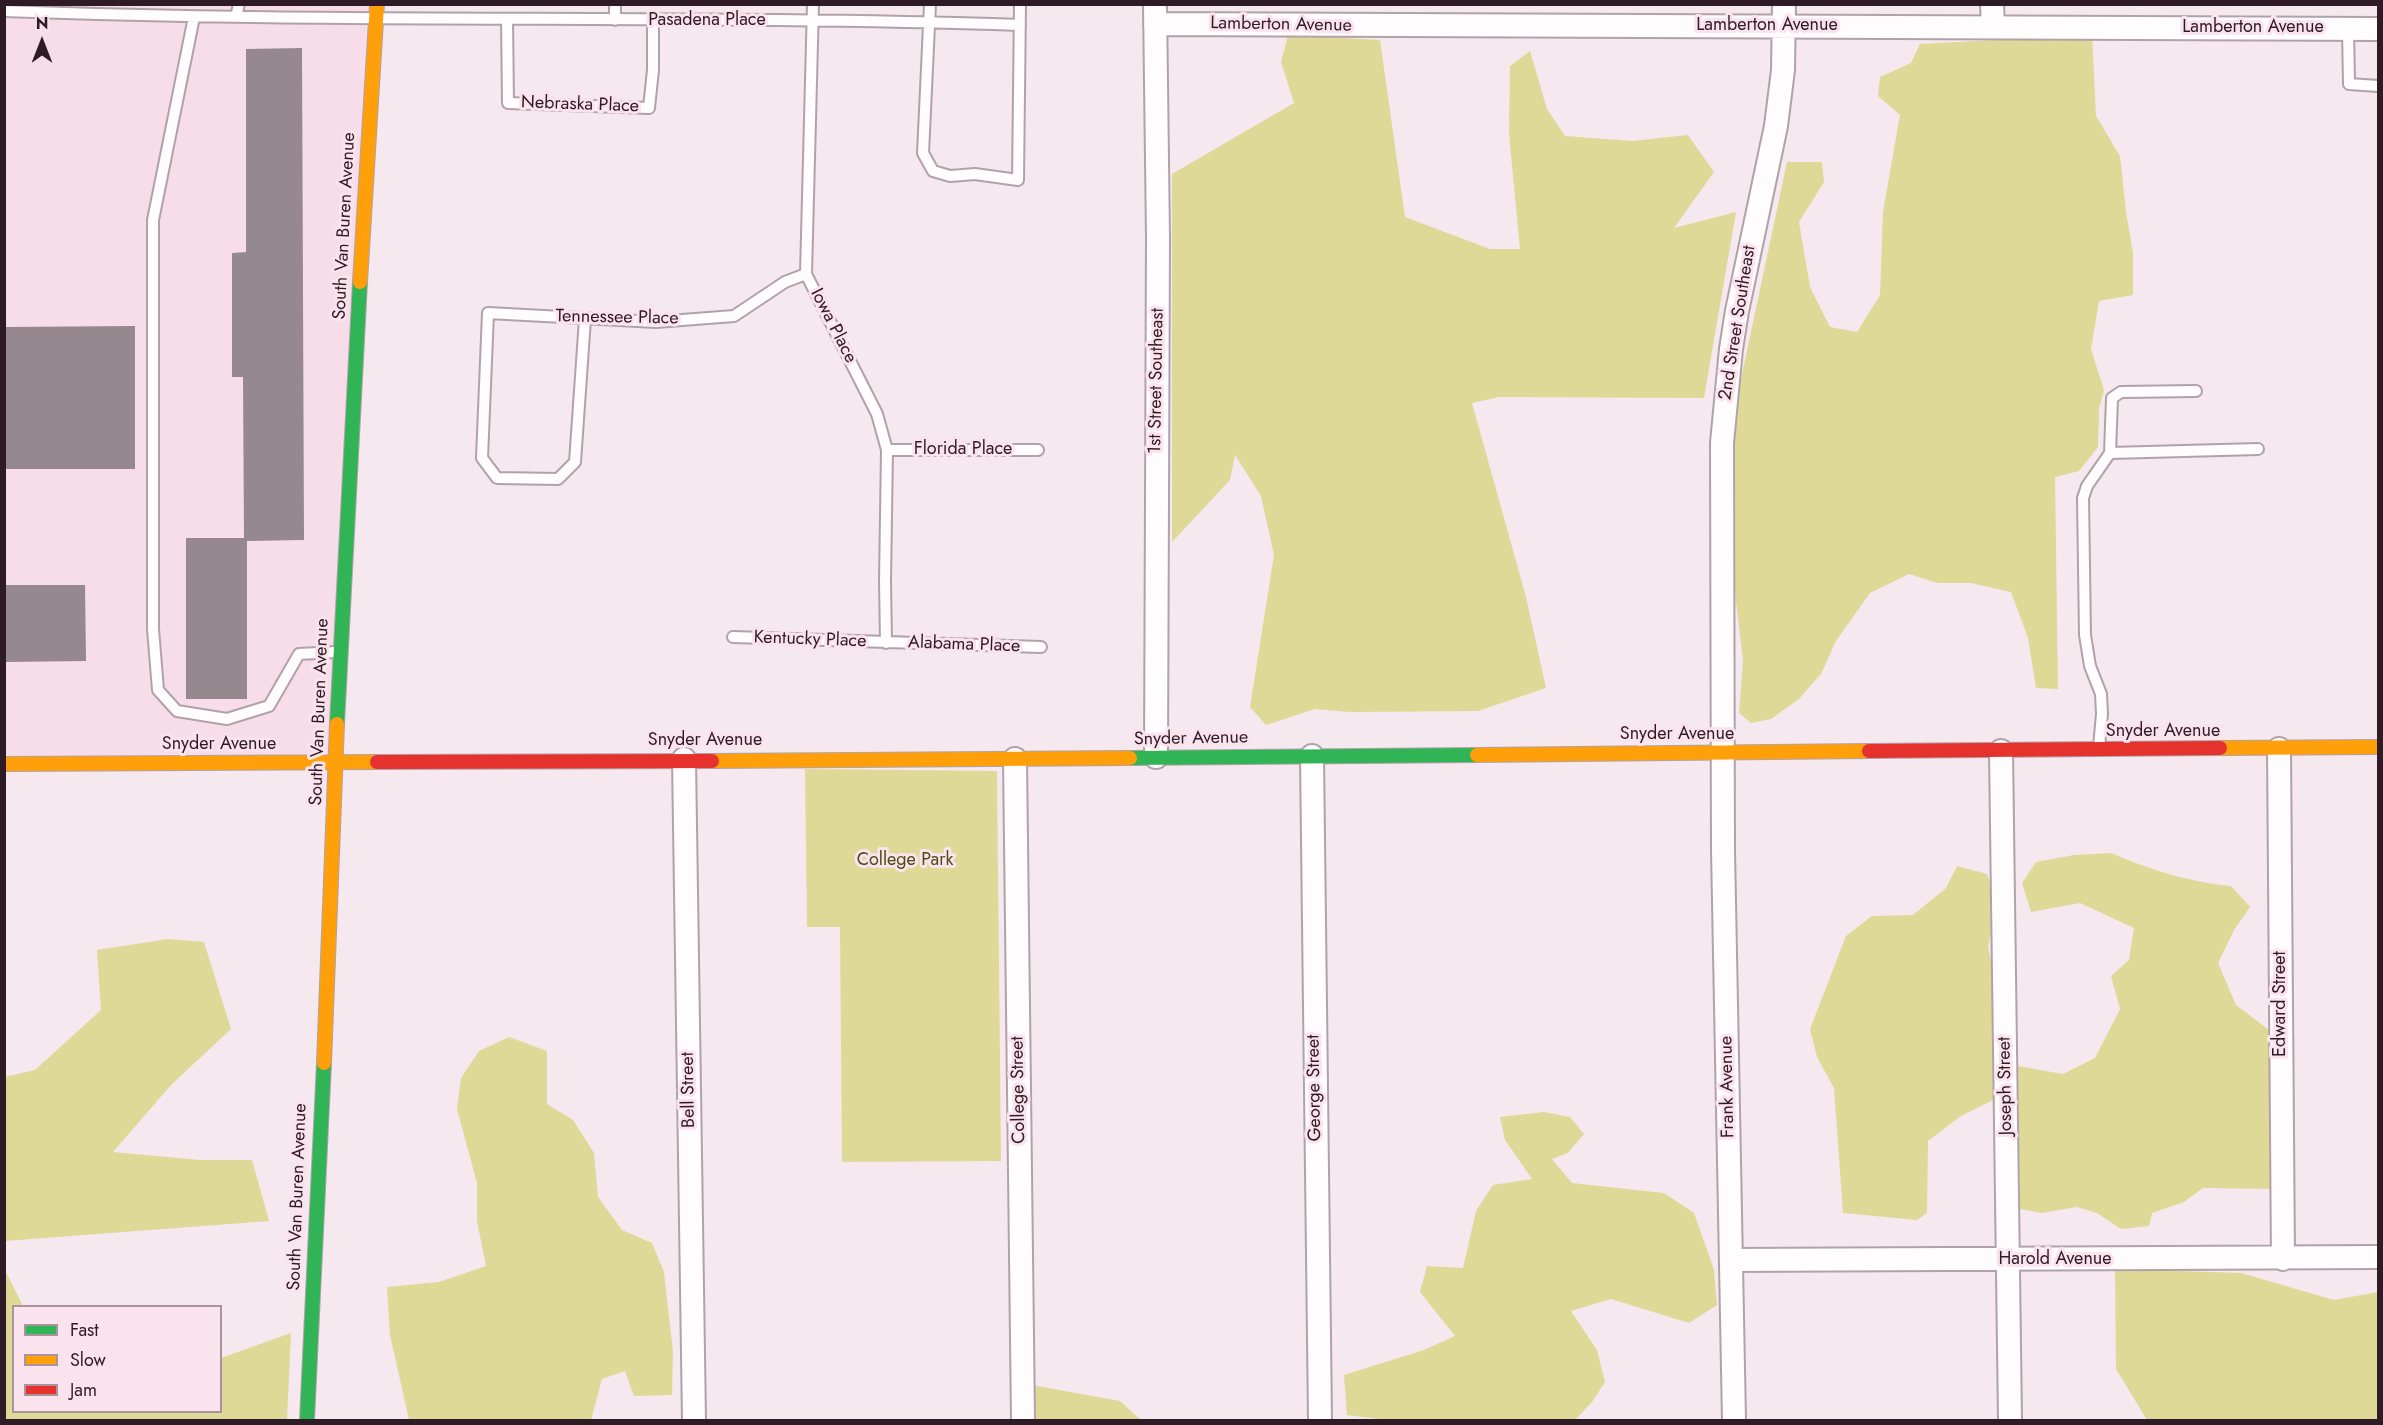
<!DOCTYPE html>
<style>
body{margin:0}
#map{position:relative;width:2383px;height:1425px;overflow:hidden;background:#f5e8ee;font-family:Jost,sans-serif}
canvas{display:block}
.frame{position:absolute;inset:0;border:6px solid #2f1b25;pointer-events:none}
.legend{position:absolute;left:12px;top:1305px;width:210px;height:108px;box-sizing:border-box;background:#fae3ed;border:2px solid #a9939d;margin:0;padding:8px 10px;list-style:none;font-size:18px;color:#2f1b25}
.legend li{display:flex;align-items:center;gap:12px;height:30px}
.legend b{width:30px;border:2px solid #a9939d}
.north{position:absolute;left:12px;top:12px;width:60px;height:60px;-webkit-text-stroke:4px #fae3ed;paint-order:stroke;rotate:0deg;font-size:16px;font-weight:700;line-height:24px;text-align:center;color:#2f1b25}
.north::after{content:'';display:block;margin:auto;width:21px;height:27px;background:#2f1b25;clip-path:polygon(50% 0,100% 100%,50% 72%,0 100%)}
</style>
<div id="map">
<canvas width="2383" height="1425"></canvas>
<div class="frame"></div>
<ul class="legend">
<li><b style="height:8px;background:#30b455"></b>Fast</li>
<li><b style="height:8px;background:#ff9f0a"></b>Slow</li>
<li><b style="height:8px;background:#e5322d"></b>Jam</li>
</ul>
<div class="north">N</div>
</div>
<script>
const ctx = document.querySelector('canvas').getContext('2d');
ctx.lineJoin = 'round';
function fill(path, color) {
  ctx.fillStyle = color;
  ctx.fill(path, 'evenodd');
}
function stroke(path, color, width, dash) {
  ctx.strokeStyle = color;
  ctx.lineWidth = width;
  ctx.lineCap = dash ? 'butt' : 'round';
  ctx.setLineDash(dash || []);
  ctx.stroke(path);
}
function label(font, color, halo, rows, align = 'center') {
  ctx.font = font + ' Jost,sans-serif';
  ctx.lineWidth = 6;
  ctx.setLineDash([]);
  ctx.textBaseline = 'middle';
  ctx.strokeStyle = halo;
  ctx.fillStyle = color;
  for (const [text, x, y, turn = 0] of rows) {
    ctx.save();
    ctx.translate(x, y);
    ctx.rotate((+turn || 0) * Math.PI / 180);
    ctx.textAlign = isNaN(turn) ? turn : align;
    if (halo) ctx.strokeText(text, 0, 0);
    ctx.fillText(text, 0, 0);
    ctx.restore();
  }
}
const built = new Path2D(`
 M4 5H377L336 762 5 764Z`);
const green = new Path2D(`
 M1288 35 1380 40 1405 217 1490 249H1520L1509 134 1510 66 1530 51 1547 109 1565 136 1632 141 1688 135 1714 172 1674 228 1736 212 1704 398 1499 397 1472 403 1526 597 1546 688 1478 711 1350 712 1315 709 1266 725 1250 707 1274 555 1261 496 1235 455 1230 480 1172 542V174L1294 103 1281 62Z
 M2092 35 2096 116 2120 156 2126 212 2133 253V295L2099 301 2091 349 2104 390 2099 409 2098 447 2079 471 2055 477 2058 689 2036 688 2028 638 2011 592 1971 583H1937L1909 574 1870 593 1836 641 1821 674 1799 699 1771 719 1751 723 1739 713 1743 661 1734 584 1730 487 1734 412 1787 162H1822L1824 182 1799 222 1810 287 1830 327 1857 332 1880 295 1883 212 1900 115 1878 96 1880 77 1911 63 1920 44Z
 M805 769 997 771 1001 1161 842 1162 840 927H807Z
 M2111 853C2151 870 2188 882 2231 886L2250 907 2234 930 2218 963 2236 1005 2269 1030 2274 1189 2203 1188 2184 1202 2152 1213 2149 1226 2121 1229 2097 1213 2077 1207 2042 1213 2020 1209 2018 1066 2063 1074 2095 1058 2120 1009 2111 976 2129 960 2134 928 2080 903 2031 912 2022 883 2036 862 2074 855Z
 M1957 866 1987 874 1997 903 1988 947 1996 984 1997 1098 1961 1116 1928 1141 1927 1213 1917 1220 1843 1213 1834 1088 1817 1057 1810 1029 1846 936 1872 916 1913 915 1946 888Z
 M168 939 204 942 231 1029 171 1085 113 1152 200 1160H252L269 1221 5 1241V1077L35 1070 101 1010 97 950Z
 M509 1037 547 1051V1104L573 1120 594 1153 598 1197 622 1230 652 1243 664 1272 673 1352 672 1395 634 1396 625 1371 602 1379 591 1420H409L390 1335 387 1287 439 1282 486 1266 477 1221V1183L457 1109 461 1078 479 1051Z
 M1544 1112 1570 1117 1584 1134 1568 1153 1552 1159 1572 1183 1664 1193 1694 1213 1714 1270 1717 1305 1689 1323 1611 1299 1571 1311 1597 1350 1605 1382 1592 1402 1575 1420H1387L1347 1415 1344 1375 1424 1350 1455 1336 1420 1292 1427 1266 1463 1268 1476 1211 1493 1185 1532 1179 1505 1140 1500 1117Z
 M4 1268 23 1306H14V1412H220L221 1358 291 1333 287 1420H5Z
 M2115 1269 2241 1273 2334 1300 2378 1292V1420H2147L2116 1369Z
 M1032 1385 1120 1401 1141 1420H1033Z`);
const building = new Path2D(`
 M302 48 304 540 247 541V699H186V538H244L243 377H232V253L246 252V49Z
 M135 326V469H4V327Z
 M4 585H85L86 661 4 662Z`);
const lane = new Path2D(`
 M813 4 806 274 877 414 887 450 885 581 886 643
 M930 4 923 153 933 171 950 176 975 174 1018 180 1020 4
 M4 11C343 24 681 14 1020 25
 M194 17 153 220V629L158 690 177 711 227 719 269 706 299 654 336 652
 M236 17 239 4
 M507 19 508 103 649 108 653 70V21
 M615 20V4
 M2348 29 2349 84 2378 86
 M585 319 575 462 558 479 497 478 482 458 488 313 656 322 734 316 785 282 806 274
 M887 450H1038
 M2110 453 2258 449
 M733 637 1041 647
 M2099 747 2102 714 2101 694 2090 666 2085 635 2083 498 2087 486 2110 453 2112 398 2121 392 2196 391`);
const street = new Path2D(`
 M1155 4 1158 238 1156 757
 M1992 4 1993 27
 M1155 24 2378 29
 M2279 749 2283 1259
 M2001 751 2010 1420
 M1312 756 1320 1420
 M684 759 694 1420
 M1015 759 1023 1420
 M1731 1260 2378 1257
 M1734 1420 1723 850 1722 443 1731 349 1737 311 1776 126 1783 70 1784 4`);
const fast = new Path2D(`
 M337 724 360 282
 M1130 758 1477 755
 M307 1420 324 1063`);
const slow = new Path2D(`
 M360 282 377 4
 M2220 748 2378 747
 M1477 755 1869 751
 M712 761 1130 758
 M4 764 377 762
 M324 1063 337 724`);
const jam = new Path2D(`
 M1869 751 2220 748
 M377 762 712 761`);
const streetNames = [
 ["Pasadena Place",707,21],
 ["Lamberton Avenue",1281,25,1],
 ["Lamberton Avenue",1767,26],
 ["Lamberton Avenue",2253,28],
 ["Nebraska Place",580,105,2],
 ["South Van Buren Avenue",345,226,-87],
 ["Tennessee Place",617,318,1],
 ["2nd Street Southeast",1738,323,-81],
 ["Iowa Place",833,326,63],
 ["1st Street Southeast",1157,381,-89],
 ["Florida Place",963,450],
 ["Kentucky Place",810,640,2],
 ["Alabama Place",964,645,2],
 ["South Van Buren Avenue",320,712,-88],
 ["Snyder Avenue",2163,732],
 ["Snyder Avenue",1677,735],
 ["Snyder Avenue",1191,739,-1],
 ["Snyder Avenue",705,741],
 ["Snyder Avenue",219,745],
 ["Edward Street",2281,1004,-90],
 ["Joseph Street",2006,1086,-91],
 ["Frank Avenue",1728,1087,-91],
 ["George Street",1315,1088,-91],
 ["Bell Street",689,1090,-91],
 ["College Street",1019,1090,-91],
 ["South Van Buren Avenue",298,1197,-88],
 ["Harold Avenue",2055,1260]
];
const parkNames = [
 ["College Park",905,861]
];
fill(built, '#f7dce9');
fill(green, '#dfd997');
fill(building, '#96888f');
stroke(lane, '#b1a2a9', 14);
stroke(street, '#b1a2a9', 26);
stroke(fast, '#b1a2a9', 16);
stroke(slow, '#b1a2a9', 16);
stroke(jam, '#b1a2a9', 16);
stroke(lane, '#fefcfc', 10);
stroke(street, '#fefcfc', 22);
stroke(fast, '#30b455', 14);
stroke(slow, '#ff9f0a', 14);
stroke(jam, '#e5322d', 14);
label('18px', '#2f1b25', '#fae3ed', streetNames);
label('18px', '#4d4c14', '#fae3ed', parkNames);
</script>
